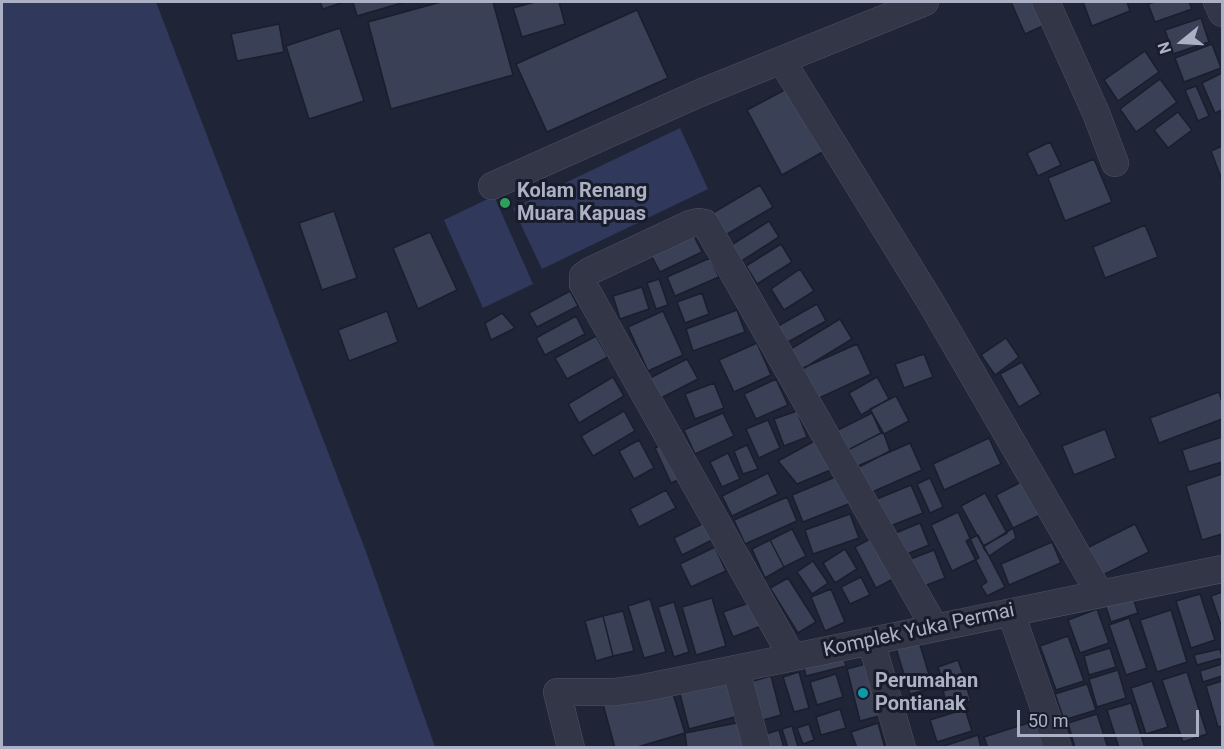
<!DOCTYPE html>
<style>
body{margin:0}
#map{position:relative;width:1224px;height:749px;overflow:hidden;background:#1f2436;font-family:Roboto,sans-serif}
canvas{display:block}
.frame{position:absolute;inset:0;border:3px solid #acb0c4;pointer-events:none}
.north{position:absolute;left:1152px;top:12px;width:60px;height:60px;-webkit-text-stroke:4px #181c2a;paint-order:stroke;rotate:252deg;font-size:16px;font-weight:700;line-height:24px;text-align:center;color:#acb0c4}
.north::after{content:'';display:block;margin:auto;width:21px;height:27px;background:#acb0c4;clip-path:polygon(50% 0,100% 100%,50% 72%,0 100%)}
.scale{position:absolute;left:1017px;top:710px;width:182px;height:27px;box-sizing:border-box;border:3px solid #acb0c4;border-top:0;padding-left:8px;font-size:18px;line-height:21px;white-space:nowrap;color:#acb0c4;-webkit-text-stroke:4px #181c2a;paint-order:stroke}
</style>
<div id="map">
<canvas width="1224" height="749"></canvas>
<div class="frame"></div>
<div class="north">N</div>
<div class="scale">50 m</div>
</div>
<script>
const ctx = document.querySelector('canvas').getContext('2d');
ctx.lineJoin = 'round';
function fill(path, color) {
  ctx.fillStyle = color;
  ctx.fill(path, 'evenodd');
}
function stroke(path, color, width, dash) {
  ctx.strokeStyle = color;
  ctx.lineWidth = width;
  ctx.lineCap = dash ? 'butt' : 'round';
  ctx.setLineDash(dash || []);
  ctx.stroke(path);
}
function label(font, color, halo, rows, align = 'center') {
  ctx.font = font + ' Roboto,sans-serif';
  ctx.lineWidth = 6;
  ctx.setLineDash([]);
  ctx.textBaseline = 'middle';
  ctx.strokeStyle = halo;
  ctx.fillStyle = color;
  for (const [text, x, y, turn = 0] of rows) {
    ctx.save();
    ctx.translate(x, y);
    ctx.rotate((+turn || 0) * Math.PI / 180);
    ctx.textAlign = isNaN(turn) ? turn : align;
    if (halo) ctx.strokeText(text, 0, 0);
    ctx.fillText(text, 0, 0);
    ctx.restore();
  }
}
const water = new Path2D(`
 M2 2H156L365 549 435 747H2Z
 M680 128 708 189 542 269 513 208Z
 M494 196 533 284 483 308 444 220Z`);
const building = new Path2D(`
 M320 2H344L323 9Z
 M353 2H405L357 16Z
 M441 2H493L513 75 391 109 368 22Z
 M535 2H559L565 24 522 37 513 8Z
 M1011 2H1035L1045 25 1025 34Z
 M1083 2H1127L1130 11 1092 26Z
 M1155 2H1189L1192 9 1155 22 1148 4Z
 M637 10 668 78 547 132 516 64Z
 M1201 18 1209 42 1173 54 1165 30Z
 M279 24 284 52 237 61 231 34Z
 M340 28 364 101 309 119 286 46Z
 M1212 44 1221 68 1184 82 1175 58Z
 M1145 51 1159 72 1118 101 1104 80Z
 M1222 73V110L1215 113 1202 83Z
 M1160 79 1177 102 1136 132 1120 109Z
 M792 86 826 150 782 175 747 110Z
 M1196 86 1209 116 1198 121 1185 90Z
 M1178 112 1192 130 1168 148 1154 130Z
 M1050 142 1061 165 1038 176 1027 153Z
 M1222 146V180L1211 151Z
 M1094 159 1112 202 1065 221 1048 178Z
 M760 185 773 207 724 236 711 214Z
 M334 211 357 278 322 290 299 223Z
 M769 221 779 237 740 262 730 246Z
 M1145 225 1158 257 1105 278 1093 247Z
 M430 232 457 290 418 309 393 248Z
 M693 234 702 252 660 272 651 255Z
 M781 244 792 262 757 284 746 266Z
 M710 258 719 277 675 296 667 277Z
 M800 269 814 291 784 310 771 289Z
 M659 279 668 305 656 309 647 283Z
 M642 287 649 309 620 319 613 296Z
 M570 291 578 306 537 327 529 313Z
 M702 293 709 314 685 323 677 302Z
 M817 304 826 321 788 342 778 326Z
 M737 310 745 332 693 351 686 329Z
 M387 311 398 342 349 361 338 330Z
 M663 311 683 355 648 371 628 327Z
 M502 313 515 328 491 340 485 323Z
 M576 316 585 334 545 355 536 338Z
 M840 319 852 339 801 370 789 350Z
 M596 336 608 357 567 379 555 358Z
 M1006 338 1019 357 995 375 981 355Z
 M757 343 771 375 734 392 719 360Z
 M857 344 871 374 817 399 803 368Z
 M924 354 933 377 904 388 895 364Z
 M687 359 698 379 661 398 650 378Z
 M1022 362 1041 394 1019 407 1000 374Z
 M613 377 624 396 579 423 568 404Z
 M877 377 889 399 861 415 849 393Z
 M776 379 788 405 756 419 744 394Z
 M714 383 724 408 695 419 685 394Z
 M1219 392 1222 402V419L1159 443 1150 418Z
 M896 396 909 421 884 434 870 409Z
 M624 411 635 431 593 456 581 436Z
 M797 411 807 437 784 446 774 419Z
 M723 413 734 436 695 454 684 430Z
 M872 413 881 433 844 452 834 432Z
 M768 420 780 448 759 458 746 429Z
 M1105 429 1116 458 1074 475 1062 446Z
 M881 433 884 434 890 451 853 470 844 452Z
 M1222 437V462L1189 472 1182 450Z
 M820 438 833 469 797 484 778 461Z
 M989 438 1001 464 944 490 933 464Z
 M639 440 654 468 634 479 619 451Z
 M910 443 922 470 870 493 858 466Z
 M664 444 680 479 671 483 655 448Z
 M747 445 758 469 743 474 734 451Z
 M728 453 740 479 722 487 710 462Z
 M768 473 778 494 732 516 722 496Z
 M1222 474V534L1202 540 1186 486Z
 M840 475 851 503 803 522 792 495Z
 M930 478 943 507 930 513 917 484Z
 M1025 480 1042 514 1013 528 996 495Z
 M911 485 923 513 883 529 872 501Z
 M666 490 676 508 639 527 630 509Z
 M985 493 1007 533 983 546 961 506Z
 M787 497 797 521 745 544 734 520Z
 M958 512 979 558 952 571 931 525Z
 M850 514 859 538 813 554 805 530Z
 M706 522 714 539 682 555 674 538Z
 M920 523 929 545 902 556 893 534Z
 M1135 524 1149 552 1101 576 1087 548Z
 M1013 528 1016 538 989 556 983 547Z
 M792 529 806 556 784 567 770 540Z
 M978 535 1005 587 987 596 981 586 987 582 966 541Z
 M874 537 895 578 876 588 855 547Z
 M770 540 784 567 765 578 752 549Z
 M1052 542 1061 563 1009 585 1001 564Z
 M715 547 726 571 691 587 680 564Z
 M845 549 857 569 835 583 823 563Z
 M934 550 945 578 919 588 908 560Z
 M813 561 828 583 812 594 797 572Z
 M861 577 870 595 850 604 841 587Z
 M788 578 816 622 798 633 770 588Z
 M831 589 845 622 825 631 811 597Z
 M1222 592V624L1221 625 1211 596Z
 M1200 594 1215 640 1191 648 1176 601Z
 M1132 595 1138 613 1111 622 1105 604Z
 M712 598 726 646 696 655 682 607Z
 M650 599 666 652 644 658 628 606Z
 M674 602 689 652 674 657 658 607Z
 M752 602 761 626 733 637 723 612Z
 M1097 609 1109 643 1080 653 1068 620Z
 M1171 610 1187 662 1157 672 1140 620Z
 M623 611 634 651 613 656 603 616Z
 M603 616 613 656 596 661 585 621Z
 M1129 618 1147 668 1126 675 1109 625Z
 M1068 636 1084 681 1056 690 1040 646Z
 M918 638 933 688 910 694 895 645Z
 M1110 648 1116 667 1089 675 1084 656Z
 M1220 649 1222 658 1197 665 1194 655Z
 M842 650 846 666 806 676 802 660Z
 M958 660 965 680 945 687 938 667Z
 M866 664 879 716 860 721 847 669Z
 M1222 664V676L1203 682 1200 671Z
 M1118 670 1126 698 1097 707 1089 679Z
 M799 672 809 708 794 712 783 677Z
 M1187 672 1207 734 1183 742 1162 680Z
 M731 673 742 715 689 729 678 686Z
 M836 674 843 697 817 705 810 682Z
 M771 676 781 715 756 722 746 683Z
 M1152 681 1168 727 1146 734 1131 688Z
 M1222 681V726L1218 727 1206 686Z
 M670 684 685 733 634 748H615L603 704Z
 M1087 684 1096 710 1064 720 1055 694Z
 M966 685 971 701 948 707 943 691Z
 M1131 703 1145 748H1119L1107 710Z
 M840 709 846 728 821 735 816 717Z
 M965 709 972 731 937 742 930 720Z
 M1097 714 1108 748H1075L1068 723Z
 M1041 719 1050 748H988L984 737Z
 M742 722 747 748H687L685 733Z
 M878 723 885 748H857L851 732Z
 M809 724 814 740 803 744 797 728Z
 M792 726 798 747 796 748H788L782 729Z
 M779 730 784 748H766L762 735Z
 M978 735 981 748H944V746Z`);
const minor = new Path2D(`
 M1046 2 1096 113 1115 163
 M1217 2 1222 13
 M782 61 930 301 1100 594
 M492 186 700 93 925 2
 M1011 613 1058 748
 M871 641 902 748
 M792 657 583 284V276L590 271 690 224 699 222 705 223 935 628
 M736 669 757 748
 M571 748 557 692H614L643 688 1222 569`);
const markers = [
 [505,203,6,"#2e9e5b"],
 [863,693,6,"#0f9aa8"]
];
const poiNames = [
 ["Kolam Renang",517,192],
 ["Muara Kapuas",517,215],
 ["Perumahan",875,682],
 ["Pontianak",875,705]
];
const streetNames = [
 ["Komplek Yuka Permai",919,631,-12]
];
fill(water, '#30395b');
fill(building, '#3a4157');
stroke(building, '#1a1e2d', 1.5);
stroke(minor, '#4d5162', 28);
stroke(minor, '#323646', 27);
for (const [x, y, r, color] of markers) {
  const dot = new Path2D();
  dot.arc(x, y, r, 0, 2 * Math.PI);
  ctx.fillStyle = color;
  ctx.fill(dot);
  stroke(dot, '#181c2a', 2);
}
label('bold 20px', '#acb0c4', '#181c2a', poiNames, 'left');
label('20px', '#acb0c4', '#181c2a', streetNames);
</script>
